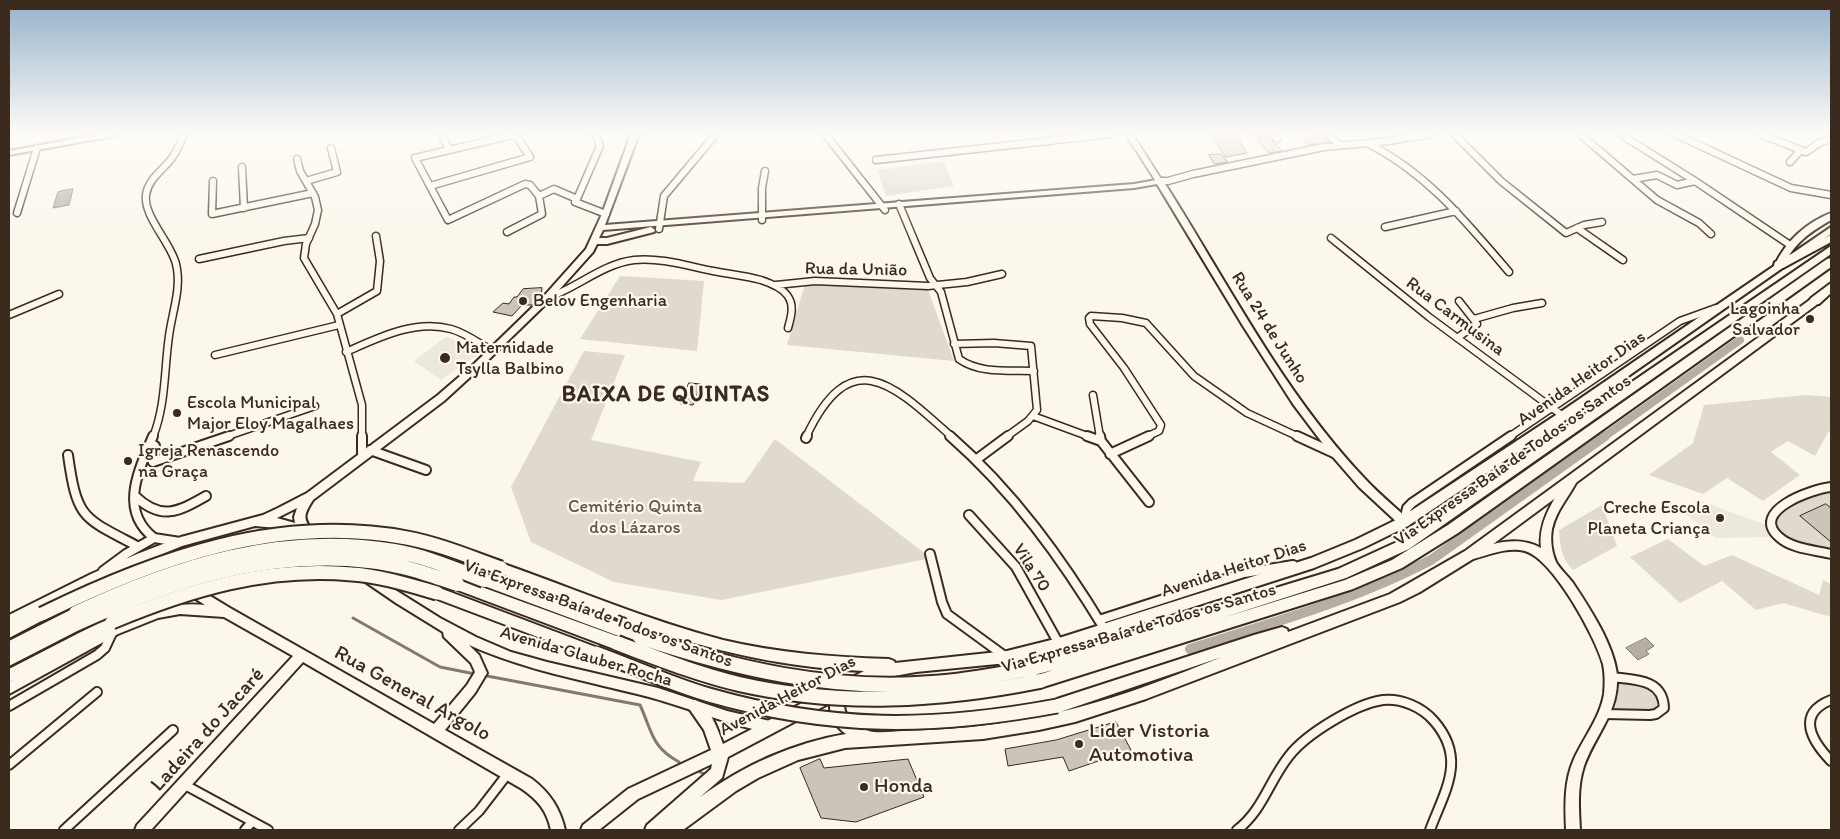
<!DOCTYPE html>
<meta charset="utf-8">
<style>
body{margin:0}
#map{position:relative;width:1840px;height:839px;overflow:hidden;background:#fbf7ec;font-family:Itim,sans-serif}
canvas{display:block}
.frame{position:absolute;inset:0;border:10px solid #3b2a1e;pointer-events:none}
</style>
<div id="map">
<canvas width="1840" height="839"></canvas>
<div class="frame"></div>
</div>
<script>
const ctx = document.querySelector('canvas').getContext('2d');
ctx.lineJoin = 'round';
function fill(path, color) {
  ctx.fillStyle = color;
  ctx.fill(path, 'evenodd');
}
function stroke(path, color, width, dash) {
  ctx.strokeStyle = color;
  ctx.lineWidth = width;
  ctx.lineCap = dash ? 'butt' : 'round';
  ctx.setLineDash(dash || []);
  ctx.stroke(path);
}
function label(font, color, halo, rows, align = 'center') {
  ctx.font = font + ' Itim,sans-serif';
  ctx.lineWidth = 4.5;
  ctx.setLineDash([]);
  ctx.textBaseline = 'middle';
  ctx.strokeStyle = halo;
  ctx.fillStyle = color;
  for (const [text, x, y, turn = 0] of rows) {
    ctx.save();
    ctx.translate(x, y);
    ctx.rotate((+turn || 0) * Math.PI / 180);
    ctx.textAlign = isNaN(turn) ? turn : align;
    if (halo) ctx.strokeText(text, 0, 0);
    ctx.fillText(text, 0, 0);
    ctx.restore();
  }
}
const built = new Path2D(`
 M447 336 477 355 441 380 414 361Z
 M1701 501 1766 525 1770 537 1716 538 1683 512 1694 502Z`);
const green = new Path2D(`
 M943 161 954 186 886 196 877 170Z
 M620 276 704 281 697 351 580 339Z
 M805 284 928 290 954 361 787 345Z
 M584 351 625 355 591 440 701 462 693 481 744 483 775 439 931 558 721 600 614 582 531 542 511 487Z
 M1806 395 1831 397V432L1829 431 1815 456 1788 441 1771 452 1800 475 1763 501 1727 478 1703 494 1649 475 1693 443 1704 405Z
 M1831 493V550C1816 546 1795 544 1782 535 1755 514 1819 494 1831 493Z
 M1602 505 1617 546 1573 570C1561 558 1560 546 1559 530Z
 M1668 539 1704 566 1732 555 1819 595 1823 580 1831 584V617L1783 603 1756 610 1722 581 1680 603 1630 557Z
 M1618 682C1633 684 1654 684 1659 702L1654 709 1649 710 1615 709Z`);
const water = new Path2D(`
 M73 189 69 205 53 208 58 192Z
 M1646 638 1654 646 1646 651 1649 654 1638 660 1626 648Z`);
const stream = new Path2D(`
 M353 618 440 667 475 674
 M487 676 640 705C652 731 651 747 679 762
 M700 772 704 774`);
const canalFar1 = new Path2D(`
 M1604 437 1740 340`);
const canal = new Path2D(`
 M1190 649C1272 623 1354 600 1431 560L1605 436`);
const building = new Path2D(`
 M1211 134H1235L1247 153 1226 157Z
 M1253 134H1269L1273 142 1282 151 1269 153Z
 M1324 135 1329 142 1308 145 1304 140Z
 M1221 154 1228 162 1214 164 1209 155Z
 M542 288 541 296 536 299 532 305H522L512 316 493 312 503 303 509 304 514 297H517L523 289Z
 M689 383 701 384 693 405 681 404Z
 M1826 504 1831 508V542L1800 516Z
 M1116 722 1131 750 1069 771 1063 757 1008 766 1005 749 1056 740Z
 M820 759 824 768 908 759 924 797 856 822 821 818 800 768Z`);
const streetFar1 = new Path2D(`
 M441 134 449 149
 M825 134 885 210
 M1129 134 1159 181H1168L1193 174 1324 147 1389 141 1430 134
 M1274 134 1277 139
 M1329 134 1339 145
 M1454 134 1501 181 1566 233 1584 225 1602 222
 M1580 134 1657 200 1699 223 1711 234
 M1620 134 1695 181 1790 245
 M1675 134 1791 188 1831 195
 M1760 134 1806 152 1819 143 1831 139
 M1369 144C1428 174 1467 223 1509 272
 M297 159 300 171 315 197 318 210 315 224 306 244 304 258 337 314 362 405V437
 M876 160 1111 134
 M1790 162 1801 150
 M242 167 244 208
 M1633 179 1657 175 1677 185 1695 181
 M213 181 212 214 313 193
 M306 181 337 172 331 148
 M430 186 530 157 517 137 513 135 415 158 448 220 525 184 530 185 539 196
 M539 196 554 189 577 199 575 202 606 214
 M577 199 600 146 595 134
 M899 204 930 278 941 292 959 359C980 374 1009 370 1034 371
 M17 213 37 148
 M762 220V188L765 171
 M1385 227 1456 211
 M1577 228 1623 260
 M659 229 664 196 716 134
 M507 232 542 214 539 196
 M1331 238 1429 317 1563 416
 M199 259 284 241 309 238
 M776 285 815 281 928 286 967 282 1002 274
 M547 298C577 288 602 264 634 260 659 257 688 266 713 271 729 274 746 276 761 280 770 283 782 288 787 295 795 305 791 317 788 328
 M337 314 377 291 380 261 376 236
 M9 315 59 294
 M1474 319 1513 308 1542 303
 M1457 338 1477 324 1459 301
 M954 344 994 343 1031 346 1037 410 1028 421 1006 437
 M346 352C378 338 415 319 451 329 466 333 480 344 493 351
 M215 355 339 325
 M1093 395 1100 437
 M1033 416 1090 437
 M153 437C166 404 164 371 169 336 172 312 182 288 176 264 171 243 143 216 146 195 148 179 163 170 172 158 177 151 181 142 184 134
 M225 437 315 406
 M806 437C851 341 894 385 952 437
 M1146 437 1159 431 1161 425 1124 368 1090 324 1089 318 1091 316 1122 318 1146 323 1194 376 1247 413 1299 437
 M1509 437 1680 321 1716 308`);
const street = new Path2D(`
 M153 436C139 470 118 510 154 538
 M362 436V456
 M950 436C1013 491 1062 559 1105 630
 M1087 436 1101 441
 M1100 436 1101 441 1149 502
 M1297 436 1334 453
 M806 438 807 436
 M150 443 155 446 153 462 229 436
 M370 450 426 470
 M1110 454 1149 436
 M68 455C77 519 82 517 137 546
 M977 459 1008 436
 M1831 487C1812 489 1749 511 1779 537 1792 549 1815 550 1831 554
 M135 496C161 521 178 512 206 496
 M969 515 1016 567 1059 644
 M1404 522 1407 508 1412 503 1511 436
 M930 554 942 602 947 614 1006 657
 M103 571 126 554 154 538 180 542
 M1099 620 1244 573 1293 565
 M1831 700C1796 714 1811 740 1831 761
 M9 706 97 655 105 648 113 631
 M1605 714 1650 715 1656 714 1664 708C1663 678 1634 680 1611 677
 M9 765 97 692
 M185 785 268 830
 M64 830 173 730
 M245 830 251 823
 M459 830 479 811 509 772
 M1237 830C1263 810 1269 781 1289 756 1306 734 1355 704 1383 700 1401 698 1422 707 1434 721 1467 759 1445 790 1430 830`);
const secondary = new Path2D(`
 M100 134H118L114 136 9 155V151Z
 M631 134H639L605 225 1134 184 1162 179C1227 281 1282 392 1366 480 1379 494 1394 506 1408 519L1409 522 1408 525 1404 527 1400 525 1359 487 1333 457 1293 404 1243 326 1157 184 1134 188 603 230 599 238H607L651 227 655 230 654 232 607 244H597L593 252 550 300 480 368 444 401 313 500C301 519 305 518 314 535L313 538 309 540 305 538 300 533 277 528 255 526 182 546 99 580 9 626V615L91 574 137 554 181 537 263 515 278 508 307 493 438 395 474 364 544 296 586 249 602 214ZM297 508 294 517 295 523 277 518Z
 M1831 213V220C1807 234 1796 242 1782 267H1776L1775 265C1785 242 1807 222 1831 213Z
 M1573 475 1577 476 1578 479C1570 496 1556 510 1552 529 1550 540 1552 553 1556 562 1560 569 1568 576 1573 583 1589 607 1614 645 1617 675 1619 713 1596 733 1584 766 1577 787 1579 809 1580 830H1566C1565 806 1564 781 1574 759 1584 737 1600 718 1604 694 1605 684 1605 673 1603 664 1595 636 1553 559 1525 551 1507 546 1486 556 1469 560L1465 558 1463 555 1465 552 1469 550C1494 544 1517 535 1541 548 1538 520 1555 498 1569 476Z
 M365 571 440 618 476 637 511 652 547 662 658 688 727 711 770 721 774 723 776 727 774 731 770 733C728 725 690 708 649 697 587 681 527 671 469 645L479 655 487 673 475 693 445 730 532 779C550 793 560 808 565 830H551C547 811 538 800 522 789L303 662 151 830H135L137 825 293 656 224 617 180 614 158 618 118 634 9 694V682C67 650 136 598 205 605L188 594 186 590 188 586 192 585 230 608 434 724 467 685 475 672 471 663 444 637 443 632 396 603 361 579 359 576 361 573Z`);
const primary = new Path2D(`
 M1831 227V234L1567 419 1408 526 1363 548 1314 568 1059 650 1007 663 916 672 873 680 845 695C840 714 852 725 869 731 879 734 893 731 903 731 961 730 1019 723 1076 708 1126 695 1174 676 1222 657L1057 713 1052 711 1050 706 1052 701 1057 699 1254 635 1282 627 1287 629 1288 632 1390 594 1465 551 1811 299H1819L1820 301 1819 303 1473 559 1420 592 1400 602 1146 699 1075 722 1039 730 983 739 845 748 798 760 758 778 736 791 683 830H665V829L663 830H645L647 825 711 769 712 764 638 799 599 830H581L583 825 628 789 711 750 704 730 688 707 690 702 695 700C710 706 718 730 723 744L864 671C729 666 620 620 497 572L495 568 497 564 501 563C575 589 647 620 723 640 778 653 833 657 889 659L894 661 895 663 1007 651 1059 638 1311 558 1355 540 1400 518 1559 413ZM830 703C829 716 836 727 846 734 793 743 742 766 699 798L722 778 728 757Z
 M437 587 601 649 603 653 601 657 596 659 432 597 431 593 432 589Z
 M42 608 47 610 49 614 47 618 9 638V625Z
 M112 616 117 618 119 622 117 626 9 682V669Z`);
const highway = new Path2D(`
 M1831 235V242L1783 268H1775L1774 265 1775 262Z
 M1831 246V254L1409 549 1346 578 1222 618 1345 580 1392 560 1448 525 1827 259 1831 258V267L1458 533 1402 568 1353 589 1040 688 1035 686 1032 681 1035 676 1053 670 1034 675 1029 673 1026 668 1029 663 1338 569 1399 541Z
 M1831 283V293L1819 304H1811L1809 301 1811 298Z
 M484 574 645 632 647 637 645 642 640 644 479 584 477 580 479 576Z
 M457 578 622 638 624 643 622 648 617 650 452 588 450 584 452 580Z
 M76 607 81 608 83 613 81 618 85 623 83 628 9 666V641Z`);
const primaryBridge = new Path2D(`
 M42 614C156 558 278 514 407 538 439 544 470 557 501 568
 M112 622C189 590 267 566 352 574 381 576 409 585 437 593
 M596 653C634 667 671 684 709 695 831 730 933 729 1057 706`);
const highwayBridge = new Path2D(`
 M76 613C176 566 282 532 394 551 425 556 455 569 484 580
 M78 623C170 581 266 549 369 561 399 564 428 574 457 584
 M640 637C735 669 831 691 932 683 966 681 1000 674 1034 668
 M617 643C657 658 697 674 739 684 840 707 940 701 1040 681`);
const markers = [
 [523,301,5,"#3b2a1e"],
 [1810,319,5,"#3b2a1e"],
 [445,358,6,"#3b2a1e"],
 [177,413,5,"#3b2a1e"],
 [128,461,5,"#3b2a1e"],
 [1720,518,5,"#3b2a1e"],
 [1079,744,5,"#3b2a1e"],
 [864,787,5,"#3b2a1e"]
];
const streetNames = [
 ["Rua da União",856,270,1],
 ["Rua Carmusina",1455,317,37],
 ["Rua 24 de Junho",1269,328,58],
 ["Avenida Heitor Dias",1582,379,-35],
 ["Via Expressa Baía de Todos os Santos",1513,461,-35],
 ["Vila 70",1031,568,57],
 ["Avenida Heitor Dias",1234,569,-18],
 ["Via Expressa Baía de Todos os Santos",598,614,20],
 ["Via Expressa Baía de Todos os Santos",1139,629,-16],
 ["Avenida Glauber Rocha",586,657,16],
 ["Avenida Heitor Dias",788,696,-28]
];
const poiNames = [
 ["Belov Engenharia",533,301],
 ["Lagoinha",1800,309,"right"],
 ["Salvador",1800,330,"right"],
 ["Maternidade",456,348],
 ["Tsylla Balbino",456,369],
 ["Escola Municipal",187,403],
 ["Major Eloy Magalhaes",187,424],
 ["Igreja Renascendo",138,451],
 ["na Graça",138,472],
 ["Creche Escola",1710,508,"right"],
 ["Planeta Criança",1710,529,"right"]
];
const parkNames = [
 ["Cemitério Quinta",635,507],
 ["dos Lázaros",635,528]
];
const nearStreetnames = [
 ["Rua General Argolo",412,694,29],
 ["Ladeira do Jacaré",208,730,-48]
];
const nearPoinames = [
 ["Lider Vistoria",1089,732],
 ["Automotiva",1089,756],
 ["Honda",874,787]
];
const districtNames = [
 ["BAIXA DE QUINTAS",666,395]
];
fill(built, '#ede8dd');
fill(green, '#dfd9ce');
fill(water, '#b6aea2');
stroke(water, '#85796d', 1);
stroke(stream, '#85796d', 3);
stroke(canalFar1, '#b6aea2', 8);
stroke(canal, '#b6aea2', 10);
fill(building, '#ccc4b9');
stroke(building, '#3b2a1e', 1);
stroke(streetFar1, '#3b2a1e', 9);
stroke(street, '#3b2a1e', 12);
stroke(secondary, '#3b2a1e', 4);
stroke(primary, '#3b2a1e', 4);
stroke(highway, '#3b2a1e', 4);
stroke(streetFar1, '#fbf7ec', 6);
stroke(street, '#fbf7ec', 8);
fill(secondary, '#fbf7ec');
fill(primary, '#fbf7ec');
fill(highway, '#fbf7ec');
stroke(primaryBridge, '#3b2a1e', 17, []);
stroke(highwayBridge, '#3b2a1e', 18, []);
stroke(primaryBridge, '#fbf7ec', 13);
stroke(highwayBridge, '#fbf7ec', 14);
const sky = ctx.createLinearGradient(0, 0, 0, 252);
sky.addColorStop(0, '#94b2cc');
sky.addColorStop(0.53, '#fdfbf6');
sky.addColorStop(1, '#fdfbf600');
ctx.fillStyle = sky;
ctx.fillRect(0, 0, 1840, 252);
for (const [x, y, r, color] of markers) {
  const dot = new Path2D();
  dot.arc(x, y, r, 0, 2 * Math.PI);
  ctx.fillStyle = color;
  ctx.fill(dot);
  stroke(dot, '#fbf7ec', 2);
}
label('18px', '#3b2a1e', '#fbf7ec', streetNames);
label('18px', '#3b2a1e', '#fbf7ec', poiNames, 'left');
label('18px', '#64564a', '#fbf7ec', parkNames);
label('21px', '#3b2a1e', '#fbf7ec', nearStreetnames);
label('21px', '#3b2a1e', '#fbf7ec', nearPoinames, 'left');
ctx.letterSpacing = '1px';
label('bold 22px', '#3b2a1e', '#fbf7ec', districtNames);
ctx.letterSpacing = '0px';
</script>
